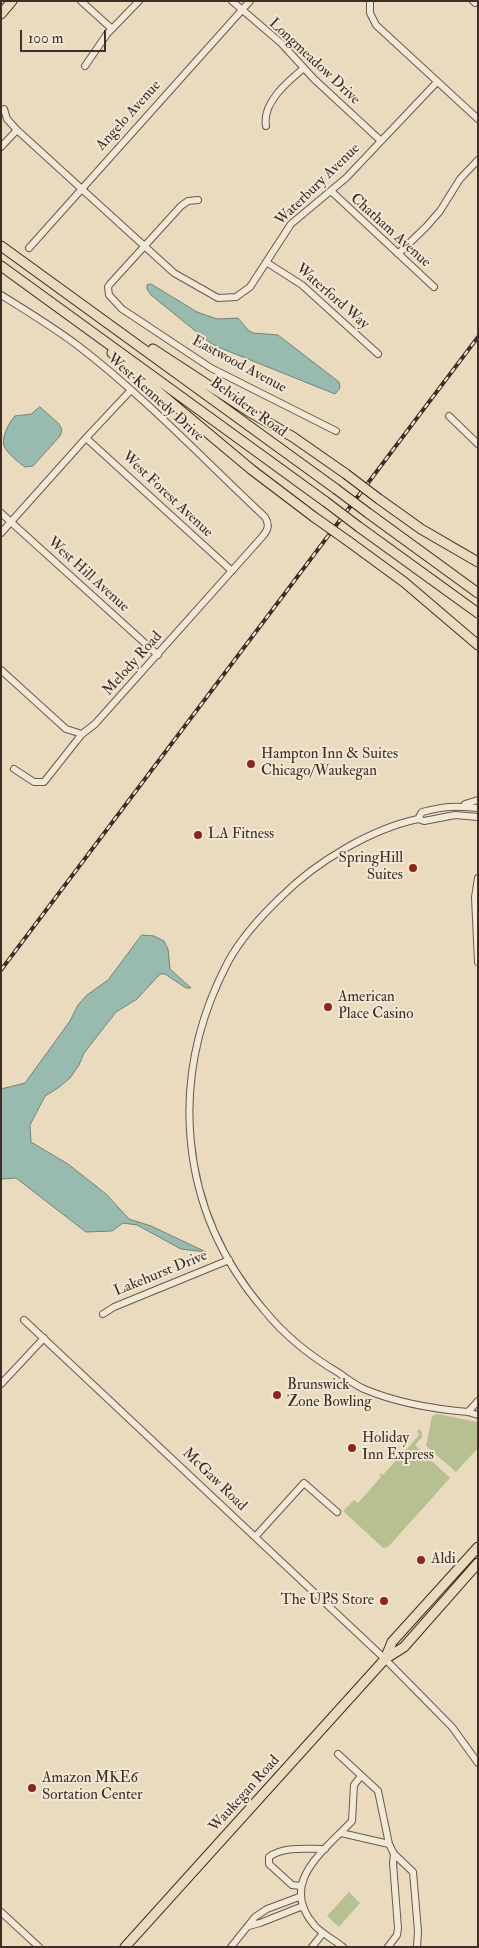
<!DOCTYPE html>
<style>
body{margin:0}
#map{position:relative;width:479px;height:1948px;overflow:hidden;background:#eadbbe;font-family:"IM FELL Double Pica",serif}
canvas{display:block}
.frame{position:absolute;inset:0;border:2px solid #3f2d26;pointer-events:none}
.scale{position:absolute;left:20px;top:30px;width:86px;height:22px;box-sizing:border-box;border:2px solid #3f2d26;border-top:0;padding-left:6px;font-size:15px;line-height:18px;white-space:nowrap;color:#3f2d26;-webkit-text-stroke:4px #f1e8d5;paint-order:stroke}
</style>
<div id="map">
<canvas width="479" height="1948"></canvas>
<div class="frame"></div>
<div class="scale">100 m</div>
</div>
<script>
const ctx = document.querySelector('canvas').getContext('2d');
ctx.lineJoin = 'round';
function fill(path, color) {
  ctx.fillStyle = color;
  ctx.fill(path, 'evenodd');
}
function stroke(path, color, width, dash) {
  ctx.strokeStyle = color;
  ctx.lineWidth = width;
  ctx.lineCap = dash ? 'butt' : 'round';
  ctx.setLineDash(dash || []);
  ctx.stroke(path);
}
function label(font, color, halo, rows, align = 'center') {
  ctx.font = font + ' "IM FELL Double Pica",serif';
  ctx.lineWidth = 4;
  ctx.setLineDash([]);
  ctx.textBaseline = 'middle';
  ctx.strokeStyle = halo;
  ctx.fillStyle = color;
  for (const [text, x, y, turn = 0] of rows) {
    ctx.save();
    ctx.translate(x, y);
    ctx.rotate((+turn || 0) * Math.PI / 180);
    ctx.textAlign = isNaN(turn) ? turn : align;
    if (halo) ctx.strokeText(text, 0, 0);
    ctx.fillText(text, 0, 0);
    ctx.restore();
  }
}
const green = new Path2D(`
 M437 1414 478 1422V1448L456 1472 426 1446 432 1416Z
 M420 1429 422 1432V1437L415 1445 450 1478 388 1547 383 1548 343 1511 354 1500 358 1503 381 1477 379 1473 383 1475 399 1457 397 1453 401 1456 419 1435 417 1431Z
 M349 1892 360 1903 339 1927 327 1916Z`);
const water = new Path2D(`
 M151 284 197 312 217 319 238 318 248 330 253 333 278 335 339 382 340 388 335 394 218 347 209 342 151 295 147 289V285Z
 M40 407 59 424 62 430 60 436 33 466 25 467C19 463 7 453 4 446 1 438 9 422 15 416L31 414Z
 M142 935 154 936 164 941 168 949 170 969 191 988H186L165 974H160L137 999 116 1012 84 1053 79 1065 70 1078 58 1088 45 1096 30 1125 31 1142 68 1164 106 1194 129 1219 151 1226 206 1252 181 1249 137 1225 123 1223 112 1231 86 1232 16 1178 1 1179V1089L25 1083 70 1021 78 1005 87 995 108 980Z`);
const minor = new Path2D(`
 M81 1 112 29
 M232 1 281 43 314 79 380 140
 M370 1V13L376 25 478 119
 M473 1 475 3
 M85 66 107 34 139 1
 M4 109 7 119 17 130 174 273 218 298 236 297 250 287 291 224 346 178 437 82
 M266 126C262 103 287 82 304 68
 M1 147 17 130
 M331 191 434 287
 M198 200 188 201 181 206 110 284 108 287 109 295 122 309 211 368 336 431
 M29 248 250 1
 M398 254 426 227 440 211 460 179 478 160
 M266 262 302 285 378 354
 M1 295C27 311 53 327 77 345 145 397 203 459 265 517 270 525 268 530 262 537L95 724 82 734 44 782H34L14 769
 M449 416 478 444
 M86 438 232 571
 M1 513 158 655
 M1 533 86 438 131 390
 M1 670 66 729 82 734
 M465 804 478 800
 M478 817 455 815 424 821 418 819C371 829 316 862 282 896 262 915 241 938 228 962 167 1078 178 1210 264 1310 285 1336 310 1356 339 1373 347 1379 355 1385 364 1389 397 1403 433 1409 468 1412L478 1415
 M418 819 422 812C445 806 455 806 478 808
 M478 878 475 897 478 962
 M103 1314 114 1307 229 1260
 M24 1320 385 1659 452 1727 478 1763
 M1 1384 44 1338
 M468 1412 478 1401
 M255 1537 304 1483 337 1512
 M338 1754 378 1791 389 1844 394 1854 413 1872 418 1931 417 1947
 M341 1833 389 1844
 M301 1886 292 1885 269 1864V1857C284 1846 307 1849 325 1849
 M1 1912 39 1947
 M249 1926 260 1923 303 1906
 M231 1947 255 1917 267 1909 299 1897
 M312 1947 323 1933
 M343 1947C334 1940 323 1934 315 1926 277 1883 324 1851 352 1821L354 1785 361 1776
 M388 1947 397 1935 398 1928 393 1863 394 1854`);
const major = new Path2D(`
 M1 14 12 1
 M1 246 336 489
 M1 266 326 502
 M153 349 248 411 293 437 346 474
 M112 353 252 470 314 517
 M379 499 421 529 478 562
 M368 513 478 593
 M359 527 478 613
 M348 541 404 582 478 645
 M385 1659 392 1642 478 1547
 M125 1947 385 1659 404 1647 478 1563`);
const rail = new Path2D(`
 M1 970 478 337`);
const majorBridge = new Path2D(`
 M346 474 379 499
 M336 489 368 513
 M326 502 359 527
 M314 517 348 541`);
const markers = [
 [251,764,5,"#8f2418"],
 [198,835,5,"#8f2418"],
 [413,868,5,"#8f2418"],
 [328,1007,5,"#8f2418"],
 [277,1395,5,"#8f2418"],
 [352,1448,5,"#8f2418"],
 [421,1560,5,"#8f2418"],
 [384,1601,5,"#8f2418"],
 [32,1788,5,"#8f2418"]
];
const streetNames = [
 ["Longmeadow Drive",314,62,43],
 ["Angelo Avenue",129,116,-48],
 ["Waterbury Avenue",318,185,-44],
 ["Chatham Avenue",390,231,42],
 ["Waterford Way",332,297,41],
 ["Eastwood Avenue",239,365,28],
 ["West Kennedy Drive",155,398,42],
 ["Belvidere Road",248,408,36],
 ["West Forest Avenue",167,495,43],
 ["West Hill Avenue",88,575,42],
 ["Melody Road",133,664,-48],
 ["Lakehurst Drive",161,1274,-22],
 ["McGaw Road",214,1480,44],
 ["Waukegan Road",245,1794,-48]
];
const poiNames = [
 ["Hampton Inn & Suites",261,755],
 ["Chicago/Waukegan",261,772],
 ["LA Fitness",208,835],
 ["SpringHill",403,859,"right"],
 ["Suites",403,876,"right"],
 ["American",338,998],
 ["Place Casino",338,1015],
 ["Brunswick",287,1386],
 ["Zone Bowling",287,1403],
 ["Holiday",362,1439],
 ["Inn Express",362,1456],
 ["Aldi",431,1560],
 ["The UPS Store",374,1601,"right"],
 ["Amazon MKE6",42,1779],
 ["Sortation Center",42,1796]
];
fill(green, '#b7c091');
fill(water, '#98bbaf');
stroke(water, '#748278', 1);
stroke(minor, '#6a584c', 8);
stroke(major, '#3f2d26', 11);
stroke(minor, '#f1e8d5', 6);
stroke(major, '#eadbbe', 9);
stroke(rail, '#3f2d26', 4);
stroke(rail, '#f1e8d5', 2, [5.5]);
stroke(majorBridge, '#3f2d26', 11, []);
stroke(majorBridge, '#eadbbe', 9);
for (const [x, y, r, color] of markers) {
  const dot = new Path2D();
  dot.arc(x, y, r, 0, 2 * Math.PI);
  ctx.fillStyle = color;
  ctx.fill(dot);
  stroke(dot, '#f1e8d5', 2);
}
label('15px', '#3f2d26', '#f1e8d5', streetNames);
label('15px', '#3f2d26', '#f1e8d5', poiNames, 'left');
</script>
